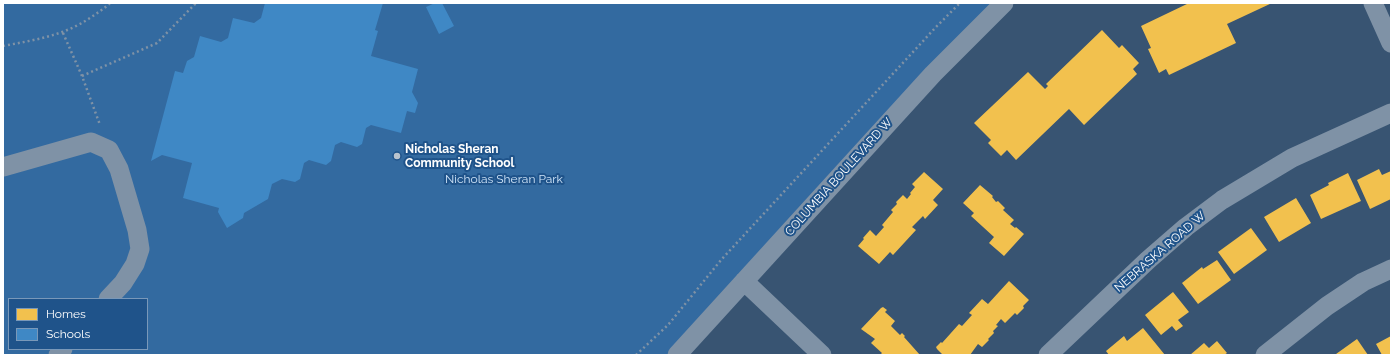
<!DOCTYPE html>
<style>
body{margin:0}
#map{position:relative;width:1394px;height:358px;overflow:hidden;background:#385472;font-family:Raleway,sans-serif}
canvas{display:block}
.frame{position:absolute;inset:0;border:4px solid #fff;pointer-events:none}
.legend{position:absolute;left:8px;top:298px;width:140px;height:52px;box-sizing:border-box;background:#1f538a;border:1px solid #7998b9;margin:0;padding:5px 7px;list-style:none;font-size:12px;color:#fff}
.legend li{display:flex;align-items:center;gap:8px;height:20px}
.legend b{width:20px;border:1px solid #7998b9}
</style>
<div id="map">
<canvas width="1394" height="358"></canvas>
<div class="frame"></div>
<ul class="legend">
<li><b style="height:11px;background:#f2c14e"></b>Homes</li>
<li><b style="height:11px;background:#3f88c5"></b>Schools</li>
</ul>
</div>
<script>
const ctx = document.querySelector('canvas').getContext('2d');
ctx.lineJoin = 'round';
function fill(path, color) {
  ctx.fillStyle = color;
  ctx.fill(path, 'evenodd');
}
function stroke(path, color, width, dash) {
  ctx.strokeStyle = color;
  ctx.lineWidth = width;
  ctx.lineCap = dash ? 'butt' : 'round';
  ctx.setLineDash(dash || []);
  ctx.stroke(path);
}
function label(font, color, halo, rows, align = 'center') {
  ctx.font = font + ' Raleway,sans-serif';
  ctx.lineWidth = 4;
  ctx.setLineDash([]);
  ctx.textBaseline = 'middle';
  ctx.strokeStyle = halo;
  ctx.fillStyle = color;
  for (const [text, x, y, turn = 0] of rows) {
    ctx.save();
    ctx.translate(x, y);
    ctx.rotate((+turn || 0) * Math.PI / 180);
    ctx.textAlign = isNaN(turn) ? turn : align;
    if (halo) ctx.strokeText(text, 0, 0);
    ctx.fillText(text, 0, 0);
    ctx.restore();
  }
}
const green = new Path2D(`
 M3 3H1004L677 355H3ZM9 299H147V349H9Z`);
const homes = new Path2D(`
 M1189 3H1272L1227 24 1236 43 1169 75 1166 69 1159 73 1148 49 1151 48 1141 26Z
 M1102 30 1119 48 1122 45 1139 63 1133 69 1137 74 1084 125 1069 109 1016 160 1007 150 1001 156 988 143 991 140 974 123 1028 72 1045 89 1048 86 1046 84Z
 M1379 169 1382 175 1391 171V199L1370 209 1357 180Z
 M924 172 943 189 933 200 938 205 925 219 923 216 912 227 916 230 893 255 890 252 879 264 858 246 864 239 863 238 870 230 876 236 884 227 882 225 893 212 891 210 897 204 896 202 903 195 907 199 911 194 910 193 915 187 912 184Z
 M1348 173 1361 201 1321 219 1310 195 1329 185 1328 183Z
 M980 185 993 196 992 197 996 202 998 201 1005 208 1003 210 1014 220 1010 224 1015 228 1016 227 1024 234 1004 256 989 243 994 237 971 216 974 213 963 203Z
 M1296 198 1311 223 1279 242 1264 217Z
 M1251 228 1267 250 1234 274 1218 252Z
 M1217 260 1231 280 1198 304 1182 283 1202 267 1203 269Z
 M1009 281 1029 300 1023 306 1024 308 1017 315 1015 313 1005 323 1001 319 996 325 998 326 993 331 994 333 988 339 989 340 982 347 978 344 970 355H943L937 349 936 347 941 342 942 343 959 324 962 326 972 315 969 313 982 299 988 304Z
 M1173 292 1189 312 1178 320 1183 326 1176 331 1172 326 1161 335 1145 315Z
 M883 307 887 310 885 312 895 321 891 326 900 335 902 333 905 336 904 337 920 355H880L882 353 871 343 875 339 861 329 881 308Z
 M1143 328 1165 355H1109L1106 351 1124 336 1127 341Z
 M1391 336V355H1382L1376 344Z
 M1357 339 1368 355H1337L1336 354Z
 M1217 341 1227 353 1224 355H1190L1204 343 1209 348Z`);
const schools = new Path2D(`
 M265 3H383L375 30 378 31 371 56 418 69 412 92 418 103 415 113 407 111 401 133 371 125 366 128 362 144 357 147 341 142 335 145 331 161 326 165 309 160 304 163 300 179 295 182 282 179 272 184 268 199 244 213 243 218 227 228 218 212 219 208 183 198 192 163 162 155 151 161 175 71 183 73 187 61 194 57 200 36 221 42 228 38 233 18 254 23 261 18Z
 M435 3H442L454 26 439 34 426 7Z`);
const path = new Path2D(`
 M63 33 82 76 100 125
 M3 46C34 40 63 36 90 18 97 13 104 9 110 3
 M82 76 157 43 196 3
 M636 355 668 325 721 260 936 27 960 3`);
const minor = new Path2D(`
 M1373 3 1391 43
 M3 167 91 142 109 150 119 169 137 230 140 249 135 264 123 283 108 299
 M744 281 822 355
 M58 355 63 349
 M677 355 933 74 1004 3
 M1048 355 1148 260 1186 227 1222 200 1292 158 1391 113
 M1265 355 1327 306 1363 282 1391 269`);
const markers = [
 [397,156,4,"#b9c3ce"]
];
const poiNames = [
 ["Nicholas Sheran",405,149],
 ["Community School",405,163]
];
const streetNames = [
 ["COLUMBIA BOULEVARD W",839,177,-48],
 ["NEBRASKA ROAD W",1160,252,-41]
];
const parkNames = [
 ["Nicholas Sheran Park",504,179]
];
fill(green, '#336aa0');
fill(homes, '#f2c14e');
fill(schools, '#3f88c5');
stroke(path, '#7f92a6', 2.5, [2, 3]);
stroke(minor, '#7f92a6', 19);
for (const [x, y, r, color] of markers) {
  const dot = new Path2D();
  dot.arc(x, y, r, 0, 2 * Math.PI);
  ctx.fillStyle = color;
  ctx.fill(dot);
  stroke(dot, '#1f538a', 1.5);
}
label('bold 12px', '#fff', '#1f538a', poiNames, 'left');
label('12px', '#fff', '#1f538a', streetNames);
label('12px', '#cfe4f8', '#1f538a', parkNames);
</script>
